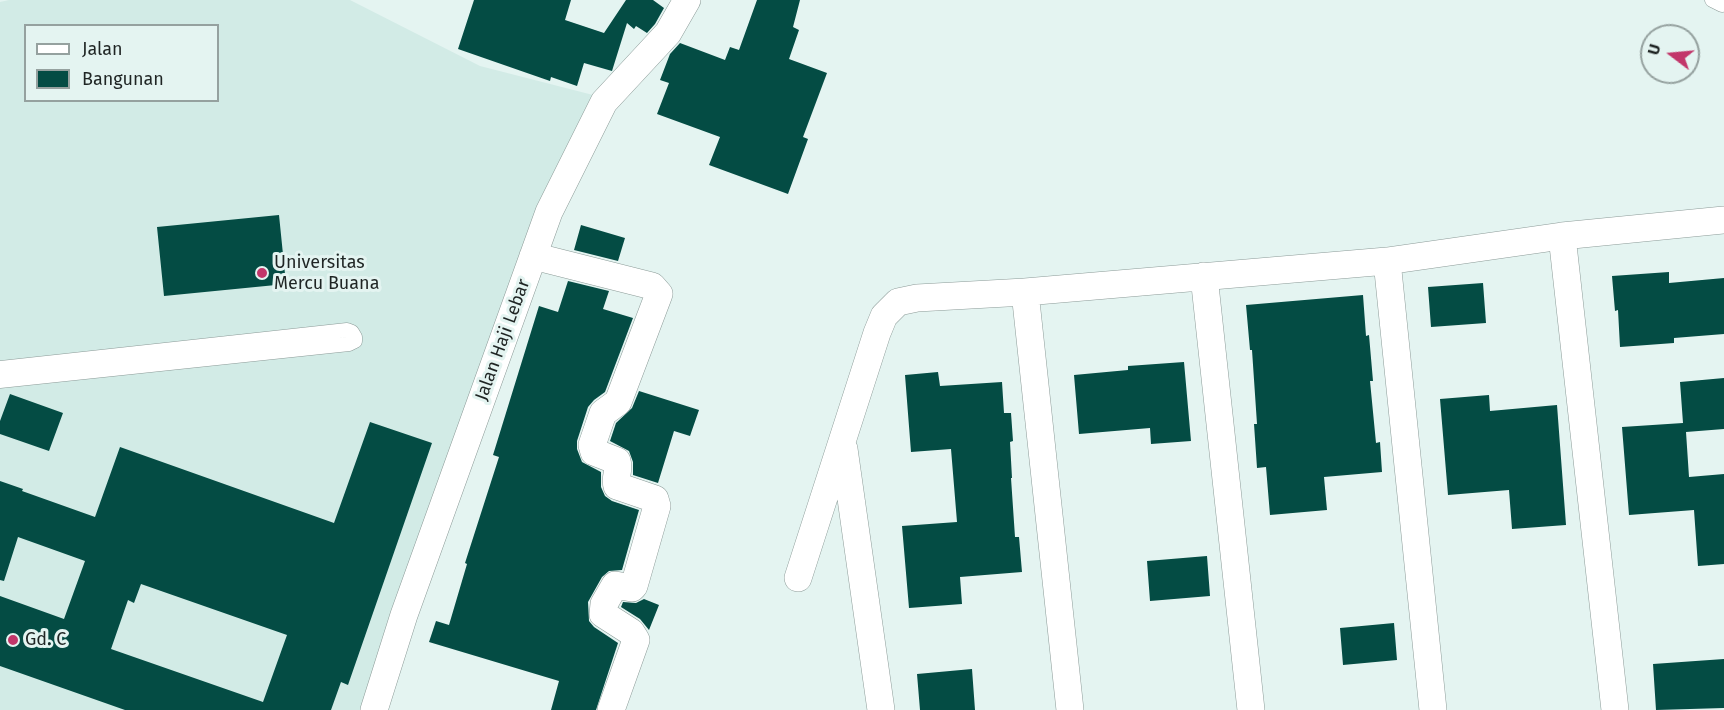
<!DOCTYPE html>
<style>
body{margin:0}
#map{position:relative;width:1724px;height:710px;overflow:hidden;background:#e4f4f1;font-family:"Fira Sans",sans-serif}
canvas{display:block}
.legend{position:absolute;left:24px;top:24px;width:195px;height:78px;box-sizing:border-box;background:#e4f4f1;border:2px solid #95a19f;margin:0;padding:8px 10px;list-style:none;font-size:18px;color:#1f2524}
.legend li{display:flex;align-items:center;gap:12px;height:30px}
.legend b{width:30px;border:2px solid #95a19f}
.north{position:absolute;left:1640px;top:24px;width:60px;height:60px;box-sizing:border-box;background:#e4f4f1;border:2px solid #95a19f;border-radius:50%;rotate:286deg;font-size:16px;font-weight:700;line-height:24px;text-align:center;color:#1f2524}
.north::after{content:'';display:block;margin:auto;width:21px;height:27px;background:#c2366a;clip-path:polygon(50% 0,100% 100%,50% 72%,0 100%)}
</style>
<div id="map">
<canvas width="1724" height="710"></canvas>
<ul class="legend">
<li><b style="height:8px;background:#fff"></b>Jalan</li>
<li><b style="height:16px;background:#044c44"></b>Bangunan</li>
</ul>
<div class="north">U</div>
</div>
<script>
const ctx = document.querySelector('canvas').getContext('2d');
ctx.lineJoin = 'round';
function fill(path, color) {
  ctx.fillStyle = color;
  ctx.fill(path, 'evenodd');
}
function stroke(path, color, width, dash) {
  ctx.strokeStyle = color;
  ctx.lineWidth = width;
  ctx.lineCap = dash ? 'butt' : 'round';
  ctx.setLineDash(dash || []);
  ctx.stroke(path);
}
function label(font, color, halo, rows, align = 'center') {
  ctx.font = font + ' "Fira Sans",sans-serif';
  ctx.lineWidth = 6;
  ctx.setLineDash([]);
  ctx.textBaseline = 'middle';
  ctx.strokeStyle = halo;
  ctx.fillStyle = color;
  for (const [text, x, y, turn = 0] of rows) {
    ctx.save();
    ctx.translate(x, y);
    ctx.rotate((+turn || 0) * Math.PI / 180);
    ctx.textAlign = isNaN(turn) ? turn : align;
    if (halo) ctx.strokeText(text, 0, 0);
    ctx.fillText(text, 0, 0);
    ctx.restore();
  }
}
const built = new Path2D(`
 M9 0H350L480 66 593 95 379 710H0V2ZM26 26H218V100H26Z`);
const building = new Path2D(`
 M474 0H571L565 20 604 33 626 0H653L664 8 655 24 647 33 636 26 634 29 627 23 612 71 584 63 577 86 551 77 550 81 458 49Z
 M757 0H800L793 27 799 30 789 59 827 73 803 137 808 139 788 194 709 165 720 137 657 114 669 83 660 80 670 54 680 43 725 60 730 47 739 50Z
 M279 215 286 284 164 296 157 227Z
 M581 225 625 238 618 261 574 250Z
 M1669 272V283L1724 278V334L1674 338V343L1620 347 1618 310 1615 311 1612 276Z
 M568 281 609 291 603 309 633 318 605 392 594 400 588 407 577 441V449L582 462 601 472V487L605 496 612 501 639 510 622 570 609 571 602 577 588 602 589 621 594 627 618 643 596 710H551L559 681 429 642 436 621 449 625 467 564 465 563 499 457 493 455 539 306 558 312Z
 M1483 283 1486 323 1431 327 1428 287Z
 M1363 295 1366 336 1369 335 1373 381H1370L1376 443 1380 442 1382 472 1324 477 1327 510 1270 515 1266 467 1257 468 1254 424H1257L1252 350H1250L1246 305Z
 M1184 362 1191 441 1151 444 1150 428 1079 434 1074 375 1128 370V366Z
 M938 372 940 386 1002 382 1004 413H1011L1013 441 1010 442 1012 478H1011L1015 537H1019L1022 572 960 577 962 604 909 608 902 526 957 522 951 449 911 452 905 375Z
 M1724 378V429L1686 432 1689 477 1724 474V564L1698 566 1694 510 1629 515 1622 427 1683 423 1680 382Z
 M639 391 699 410 690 436 674 431 658 483 633 475V462L629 451 610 441 616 423 632 408Z
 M10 394 63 413 49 451 0 434V421Z
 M1489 395 1490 411 1557 405 1566 525 1512 529 1509 490 1448 495 1440 399Z
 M370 422 432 443 348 685 341 682 331 710H125L0 666V596L64 619 85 561 18 537 4 581 0 580V481L23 489 22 491 95 517 120 447 334 523ZM141 584 287 635 263 702 111 649 128 600 134 603Z
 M1207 556 1210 596 1150 601 1147 561Z
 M644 599 659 605 649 630 640 619 621 607 623 602 636 603Z
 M1394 623 1397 660 1343 665 1340 628Z
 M1724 659V708L1656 710 1653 664Z
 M972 669 975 710H920L917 674Z`);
const lane = new Path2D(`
 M1712 0 1722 5
 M0 368 347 330 352 332 355 337V341L349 344 0 381`);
const street = new Path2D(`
 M1562 236 1615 710
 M533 256 652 286 659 294 618 402 603 413 592 445 594 452 617 461C620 471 614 478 617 486L655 499 657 506 634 586 632 588 615 585 604 604 603 614 631 632 636 640 611 710
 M1387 261 1433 710
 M1204 276 1251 710
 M1025 292 1070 710
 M844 449 881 710
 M798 578 877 333 884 316 898 302 917 298 1025 292 1387 261 1562 236 1724 220
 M374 710 404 615 549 212 604 102 668 33 687 0`);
const markers = [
 [262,273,6,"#c2366a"],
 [13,640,6,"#c2366a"]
];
const poiNames = [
 ["Universitas",274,263],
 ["Mercu Buana",274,284],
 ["Gd. C",25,640]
];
const streetNames = [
 ["Jalan Haji Lebar",503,340,-70]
];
fill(built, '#d2ebe6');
fill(building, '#044c44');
stroke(lane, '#8c9b98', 15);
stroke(street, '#8c9b98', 28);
stroke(lane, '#fff', 14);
stroke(street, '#fff', 27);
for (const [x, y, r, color] of markers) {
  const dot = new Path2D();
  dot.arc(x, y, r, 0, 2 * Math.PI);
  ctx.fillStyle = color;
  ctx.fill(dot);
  stroke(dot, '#e4f4f1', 2);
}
label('18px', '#1f2524', '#e4f4f1', poiNames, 'left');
label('18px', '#1f2524', '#e4f4f1', streetNames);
</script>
